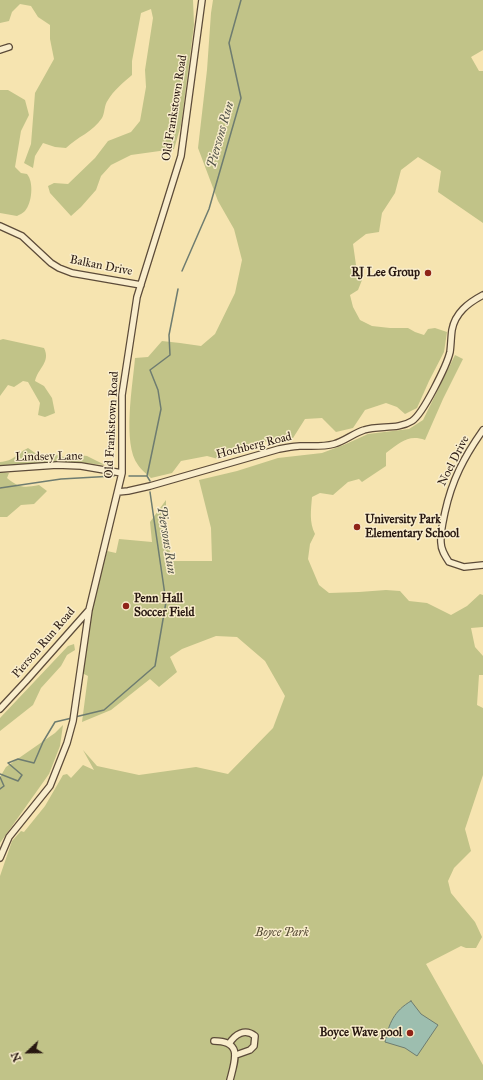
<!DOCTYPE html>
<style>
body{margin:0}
#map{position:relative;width:483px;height:1080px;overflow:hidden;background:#f6e4b0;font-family:"IM FELL Great Primer",serif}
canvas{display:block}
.north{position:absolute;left:8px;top:1032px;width:40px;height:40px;-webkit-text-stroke:3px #f9edcc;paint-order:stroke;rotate:248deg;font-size:11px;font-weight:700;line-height:16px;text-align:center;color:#281811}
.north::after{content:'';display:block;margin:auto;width:14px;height:18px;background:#281811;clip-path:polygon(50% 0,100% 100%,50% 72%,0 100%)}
</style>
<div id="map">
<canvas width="483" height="1080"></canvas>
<div class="north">N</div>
</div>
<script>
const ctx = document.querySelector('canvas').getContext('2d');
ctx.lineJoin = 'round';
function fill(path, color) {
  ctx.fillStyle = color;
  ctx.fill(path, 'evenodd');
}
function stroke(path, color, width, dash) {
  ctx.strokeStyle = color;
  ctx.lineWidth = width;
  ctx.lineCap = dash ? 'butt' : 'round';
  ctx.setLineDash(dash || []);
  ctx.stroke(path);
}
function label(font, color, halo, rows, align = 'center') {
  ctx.font = font + ' "IM FELL Great Primer",serif';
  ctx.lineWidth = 3;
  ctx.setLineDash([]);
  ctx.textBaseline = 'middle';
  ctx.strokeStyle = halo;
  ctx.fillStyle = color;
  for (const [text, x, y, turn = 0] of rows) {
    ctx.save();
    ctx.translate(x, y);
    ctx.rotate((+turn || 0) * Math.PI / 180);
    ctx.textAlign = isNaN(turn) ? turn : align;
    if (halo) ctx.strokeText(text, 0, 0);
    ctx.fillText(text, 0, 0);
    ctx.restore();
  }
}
const green = new Path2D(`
 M0 0H193L194 25 181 125 174 149 131 155 111 165 101 176 96 190 81 207 71 216 50 193 48 186 54 183 68 184 95 158 108 141 131 132 140 121 146 87 145 70 153 18 151 9 141 13 132 61V75C124 82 113 91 108 100 104 105 105 113 102 118 93 132 77 137 66 148L55 147 43 143 35 156 33 168 24 163 31 144 35 93 54 59 50 39V25L38 17 31 6 20 4 12 12 9 21 0 23Z
 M213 0H483V50L471 57 479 71H483V223L438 192 441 171 418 157 401 170 395 193 382 213 379 232 366 234 353 244 356 265 362 280 358 290 350 295 353 307 360 320 372 326 390 328H408L415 332 424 335 428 329 435 328 447 332 444 352 429 381 417 408 405 414 397 407 386 403 365 410 353 428 336 432 322 418 305 419 293 438 248 444 237 455 227 454 218 459 207 456 181 461 172 473 151 478C147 474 141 470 138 465 122 444 133 384 135 358L148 357 162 341 180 343 201 346 215 334 235 293 242 260 234 229 218 201 198 148 207 70 211 13Z
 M0 90H8L25 100 29 115 21 131 15 167 21 173 27 174C34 182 32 203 25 211 23 213 19 215 17 216L0 213Z
 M3 339 44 348C51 362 38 368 35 381L44 386 52 398 55 413 45 417 38 415 40 403 28 382 23 381 14 387 8 385 0 396V340Z
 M455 355 463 359 443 399 425 440C408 434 400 443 386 453V466L362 482 359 479 348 482 333 495 320 493 312 497C311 510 309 522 315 534L310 544 308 559 319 585 329 593 359 592 386 590 400 591 409 601 427 603 451 615 467 606 480 594 483 595V627L471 628 475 647 483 656V675H479L477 705 483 708V775L465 829 471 851 454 868 448 881 451 893 475 922 482 937 476 948H466L461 946 426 964 483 1065V1080H0V876L12 841 21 831 24 832 45 806 63 775 67 774 71 778 83 765 94 770 83 750 97 766 139 775 196 767 228 774 273 728 285 696 265 661 237 637 216 636 182 649 170 657 177 672 159 687 150 679 111 710 82 722 88 676 82 673 91 611 107 551 116 553 119 539 152 542 150 522 166 500V519L171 561H212L211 528 199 480 237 471 278 458 322 453 346 444 368 434 409 429 423 420Z
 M28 448 38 455 51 453 64 457 78 455 87 456 105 465 75 462H57L0 466V462C15 461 15 454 28 448Z
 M0 472 9 473 7 478C19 488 24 488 39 485L47 491 34 504 21 505 7 517H0Z
 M74 644 75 650 67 655 61 666 41 688 33 705 0 731V718L68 646Z
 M63 725 60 746 49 774 0 843V777L6 767 55 733Z`);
const water = new Path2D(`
 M411 1001 421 1014 438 1025 417 1056 405 1048 385 1042C389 1023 394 1011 411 1001Z`);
const stream = new Path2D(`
 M182 271 209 209 241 98 229 43 241 0
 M129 476H147
 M150 481 147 476 161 409 158 390 150 370 170 355 169 335 178 289
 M0 488 61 479 114 476
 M75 717 104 710 155 666 166 602 150 492
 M0 774 18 781 22 775 8 763 18 759 34 763 43 742 55 722 72 718
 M0 777 4 786 0 789`);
const minor = new Path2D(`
 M0 50 9 47
 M0 226 22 236 51 263 59 268 72 273 141 285
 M483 430C464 457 452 480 445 512 443 522 440 533 441 543 441 550 445 556 449 562L464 567 483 565
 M0 469 57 465 81 466 122 473
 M118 492 128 491 150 486 279 449C286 448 293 446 300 446 312 446 323 447 334 444 345 441 354 433 364 430 379 425 398 430 412 421 423 414 447 365 450 352 451 345 451 337 452 330 455 313 468 303 483 295
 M0 709 26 681 88 611
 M0 858 9 837 50 786 67 743 73 721 89 610 122 473V395L137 297 181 156 202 0
 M214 1041C243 1041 235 1060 230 1080
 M229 1044C235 1034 245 1028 255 1036L254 1046 250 1050 236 1055`);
const markers = [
 [428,273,4,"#8f2418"],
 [357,527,4,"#8f2418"],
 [126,606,4,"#8f2418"],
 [410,1033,4,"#8f2418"]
];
const streetNames = [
 ["Old Frankstown Road",175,108,-81],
 ["Balkan Drive",101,266,11],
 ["Old Frankstown Road",112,425,-87],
 ["Hochberg Road",254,446,-14],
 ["Lindsey Lane",49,457,-1],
 ["Noel Drive",454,461,-63],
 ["Pierson Run Road",44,643,-49]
];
const poiNames = [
 ["RJ Lee Group",420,273],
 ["University Park",365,520,"left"],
 ["Elementary School",365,534,"left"],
 ["Penn Hall",134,599,"left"],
 ["Soccer Field",134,613,"left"],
 ["Boyce Wave pool",402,1033]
];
const parkNames = [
 ["Boyce Park",282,933]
];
const waterNames = [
 ["Piersons Run",221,135,-74],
 ["Piersons Run",166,540,81]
];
fill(green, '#c1c388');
fill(water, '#9dbeaf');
stroke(water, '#6e7c70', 1);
stroke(stream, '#6e7c70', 1.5);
stroke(minor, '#5c4b39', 8);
stroke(minor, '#f9edcc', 5.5);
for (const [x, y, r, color] of markers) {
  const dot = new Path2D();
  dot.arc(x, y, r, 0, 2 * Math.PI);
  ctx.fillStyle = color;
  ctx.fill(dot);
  stroke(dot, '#f9edcc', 1.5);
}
label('12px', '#281811', '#f9edcc', streetNames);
label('bold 12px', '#281811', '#f9edcc', poiNames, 'right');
label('italic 12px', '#564b35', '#f9edcc', parkNames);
label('italic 13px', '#515248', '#f9edcc', waterNames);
</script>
